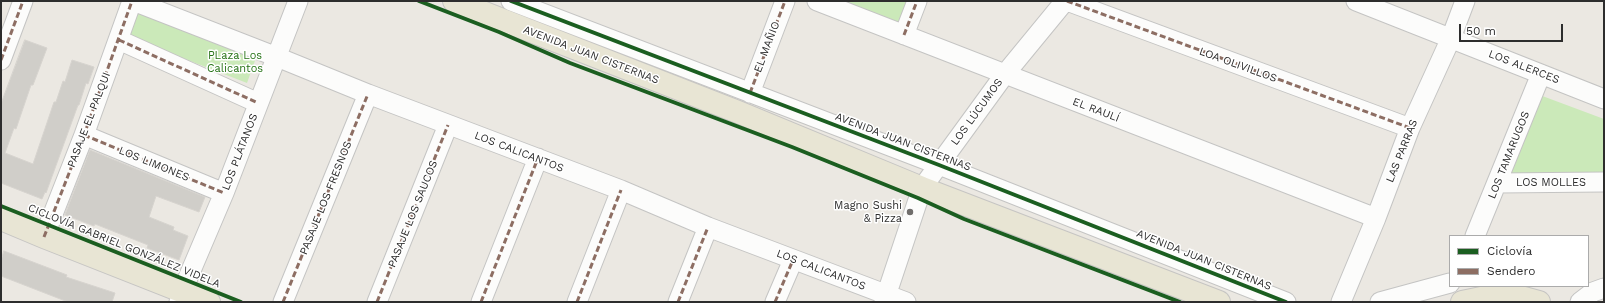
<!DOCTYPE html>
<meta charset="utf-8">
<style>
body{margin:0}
#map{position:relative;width:1605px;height:303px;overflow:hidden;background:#ebe8e2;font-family:"Work Sans",sans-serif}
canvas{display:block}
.frame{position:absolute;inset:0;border:2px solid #2d2d2d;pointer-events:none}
.legend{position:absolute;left:1449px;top:235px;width:140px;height:52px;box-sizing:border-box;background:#fff;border:1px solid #ababab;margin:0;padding:5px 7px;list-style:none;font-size:12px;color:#2d2d2d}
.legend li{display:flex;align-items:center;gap:8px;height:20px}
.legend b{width:20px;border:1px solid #ababab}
.scale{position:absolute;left:1459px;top:24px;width:104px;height:18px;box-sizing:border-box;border:2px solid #2d2d2d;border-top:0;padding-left:5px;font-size:12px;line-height:14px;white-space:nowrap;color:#2d2d2d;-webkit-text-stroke:3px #fff;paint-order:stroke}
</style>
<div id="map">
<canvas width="1605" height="303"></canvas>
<div class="frame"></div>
<ul class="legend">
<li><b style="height:5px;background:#1b5e20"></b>Ciclovía</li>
<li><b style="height:5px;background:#8d6e63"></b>Sendero</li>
</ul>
<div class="scale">50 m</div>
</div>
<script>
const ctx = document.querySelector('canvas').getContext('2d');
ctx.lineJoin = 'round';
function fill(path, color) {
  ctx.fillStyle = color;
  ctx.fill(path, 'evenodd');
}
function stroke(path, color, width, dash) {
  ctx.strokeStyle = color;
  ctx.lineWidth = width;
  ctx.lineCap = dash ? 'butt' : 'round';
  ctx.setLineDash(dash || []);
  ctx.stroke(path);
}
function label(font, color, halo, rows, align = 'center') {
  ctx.font = font + ' "Work Sans",sans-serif';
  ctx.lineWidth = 3;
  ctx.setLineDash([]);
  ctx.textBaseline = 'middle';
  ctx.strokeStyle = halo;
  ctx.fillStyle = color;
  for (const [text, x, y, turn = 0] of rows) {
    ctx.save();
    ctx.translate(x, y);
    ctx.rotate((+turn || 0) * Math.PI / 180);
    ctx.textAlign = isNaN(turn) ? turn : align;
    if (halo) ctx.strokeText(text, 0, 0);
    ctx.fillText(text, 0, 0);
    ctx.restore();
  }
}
const green = new Path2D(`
 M843 1H909L901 23Z
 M138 10 257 55 247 83 128 37Z
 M1537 94 1604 119V184L1506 182Z`);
const building = new Path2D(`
 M25 40 47 48 33 85H31L16 129 14 128 5 153 33 164 54 102H56L63 81 65 82 72 60 94 67 88 84 86 83 79 105H78L46 193 45 192 42 199 1 183V104Z
 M90 150 205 197 199 212 156 196 149 217 174 227 173 230 188 236 179 260 147 248 148 245 95 224 94 226 65 215Z
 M4 251 67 275 66 277 115 293 112 302H68L1 276V261Z`);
const minor = new Path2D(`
 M133 1 277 57 368 94 621 190 708 227 906 302
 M511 1 939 165 1286 302
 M817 1 1376 218
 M1067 1 1410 128
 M1356 1 1604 99
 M904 35 917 1
 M119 40 258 103
 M1 60 23 1
 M750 93 785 1
 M84 135 224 193
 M1498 183 1604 182
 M1475 236 1541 74
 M44 237 84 135 132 1
 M179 302 187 280 224 193 298 1
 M283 302 368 94
 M377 302 448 125
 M481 302 538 158
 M577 302 621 190
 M678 302 708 227
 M775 302 793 260
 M884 302 922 188 1005 74 1065 1
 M1341 302 1376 218 1410 128 1451 38 1465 1
 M1380 302 1450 283
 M1580 302 1593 292 1604 288`);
const major = new Path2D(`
 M454 1 738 112 922 188 1219 302
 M1 219 44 237 209 302
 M1462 302 1486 297 1510 294 1539 302`);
const quiet = new Path2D(`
 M1067 1 1410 128
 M904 35 917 1
 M119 40 258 103
 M1 60 23 1
 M750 93 785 1
 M84 135 224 193
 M44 237 84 135 132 1
 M283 302 368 94
 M377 302 448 125
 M481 302 538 158
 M577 302 621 190
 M678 302 708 227
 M775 302 793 260
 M1467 302V301`);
const cycleway = new Path2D(`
 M419 1 499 32 570 63 792 147 918 198 964 219 1180 302
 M511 1 939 165 1286 302
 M1 206 241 302`);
const markers = [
 [910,212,4,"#706e6c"]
];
const streetNames = [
 ["EL MAÑIO",767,47,-69],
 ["AVENIDA JUAN CISTERNAS",591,55,21],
 ["LOA OLIVILLOS",1238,65,20],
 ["LOS ALERCES",1524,67,21],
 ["EL RAULÍ",1096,110,21],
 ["LOS LÚCUMOS",977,112,-54],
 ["PASAJE EL PALQUI",89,120,-69],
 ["AVENIDA JUAN CISTERNAS",903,142,21],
 ["LAS PARRAS",1402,151,-68],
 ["LOS PLÁTANOS",240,152,-69],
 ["LOS CALICANTOS",519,152,21],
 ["LOS TAMARUGOS",1509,155,-68],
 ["LOS LIMONES",154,164,22],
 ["LOS MOLLES",1551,183],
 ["PASAJE LOS FRESNOS",326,198,-68],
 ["PASAJE LOS SAUCOS",413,214,-68],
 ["CICLOVÍA GABRIEL GONZÁLEZ VIDELA",124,246,22],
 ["AVENIDA JUAN CISTERNAS",1204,260,22],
 ["LOS CALICANTOS",821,270,21]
];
const parkNames = [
 ["PLaza Los",235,56],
 ["Calicantos",235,69]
];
const poiNames = [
 ["Magno Sushi",902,206],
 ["& Pizza",902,219]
];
fill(green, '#cbe9b9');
fill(building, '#d0cec9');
stroke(building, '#d6d3ce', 1);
stroke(minor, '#c4c4c3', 21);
stroke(major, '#c6c5c3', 24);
stroke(minor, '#fcfcfb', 19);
stroke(major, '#e8e5d4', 22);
stroke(quiet, '#8d6e63', 3, [6, 3]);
stroke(cycleway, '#1b5e20', 4);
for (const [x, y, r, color] of markers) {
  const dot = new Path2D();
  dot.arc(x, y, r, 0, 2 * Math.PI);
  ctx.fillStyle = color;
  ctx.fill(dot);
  stroke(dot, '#fff', 1.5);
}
label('11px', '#2d2d2d', '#fff', streetNames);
label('11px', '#257215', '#fff', parkNames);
label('11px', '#2d2d2d', '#fff', poiNames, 'right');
</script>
